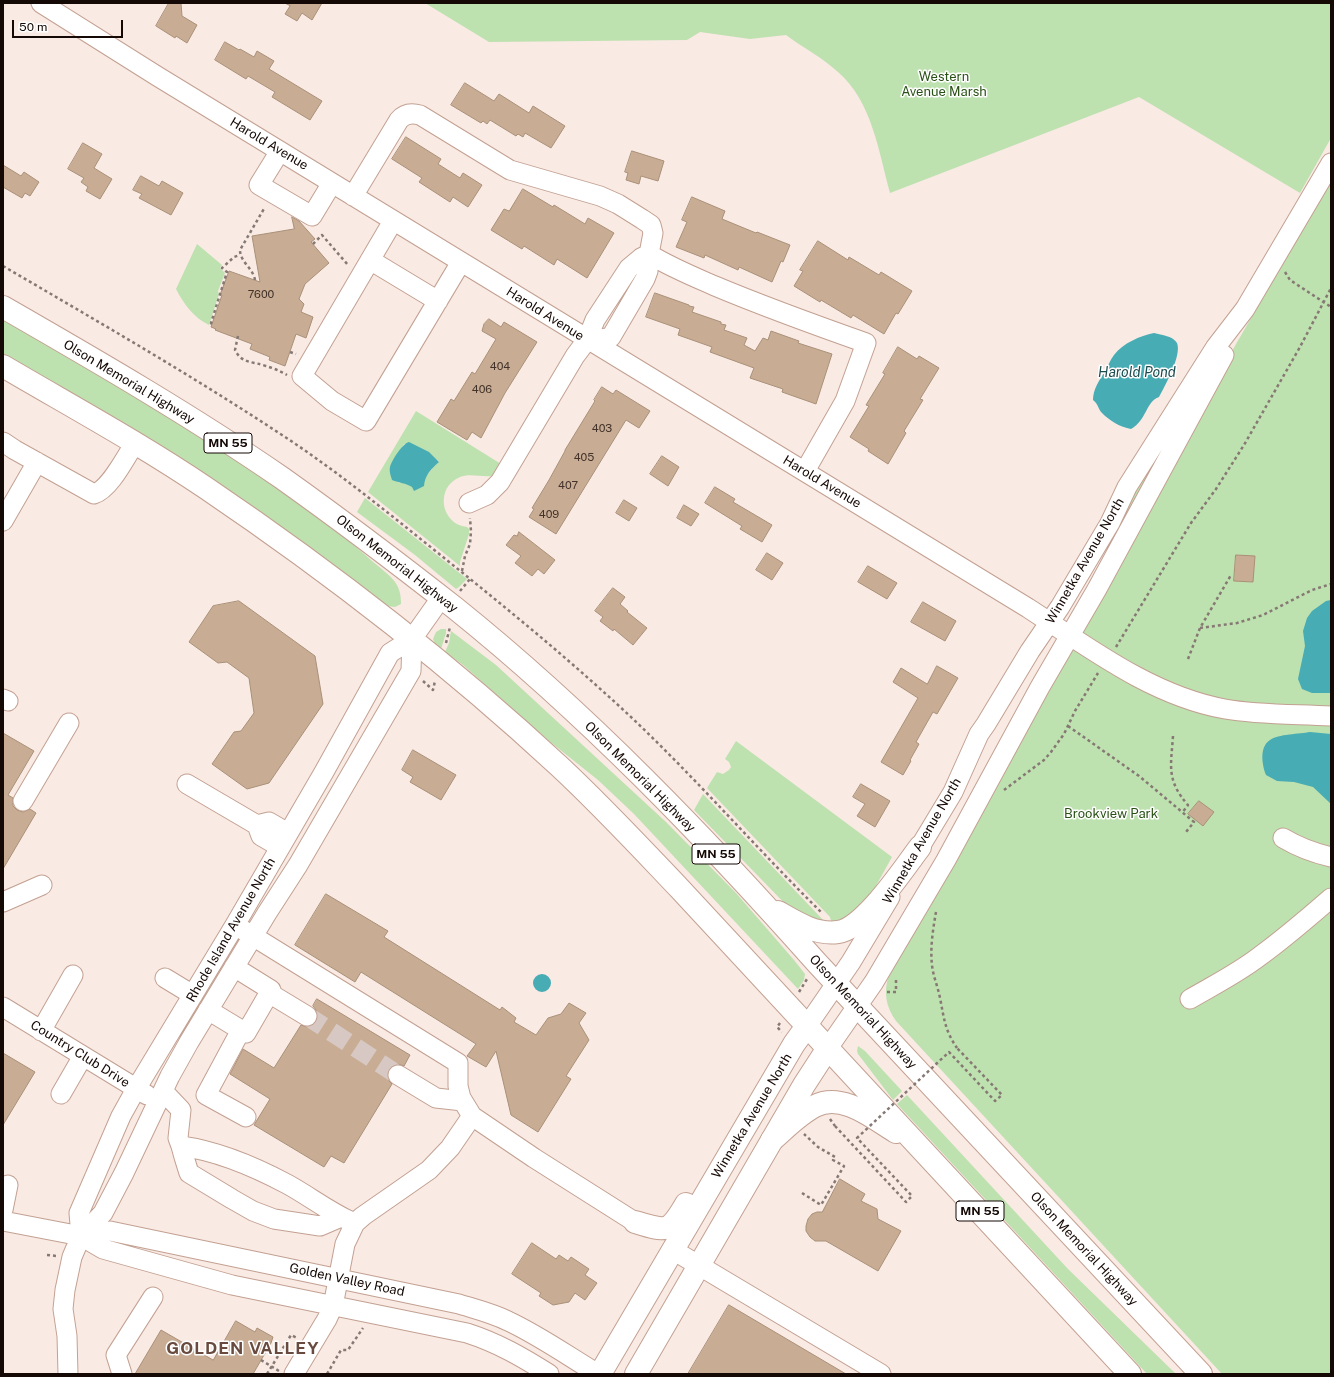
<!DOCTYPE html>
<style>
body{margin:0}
#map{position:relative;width:1334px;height:1377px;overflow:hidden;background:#f9eae4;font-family:"Public Sans",sans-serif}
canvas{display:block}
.frame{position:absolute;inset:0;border:4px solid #150905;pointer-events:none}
.scale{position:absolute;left:12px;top:20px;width:111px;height:18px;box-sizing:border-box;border:2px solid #150905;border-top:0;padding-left:5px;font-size:12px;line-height:14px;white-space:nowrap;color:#150905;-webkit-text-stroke:3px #fff;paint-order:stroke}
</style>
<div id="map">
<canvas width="1334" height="1377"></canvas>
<div class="frame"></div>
<div class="scale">50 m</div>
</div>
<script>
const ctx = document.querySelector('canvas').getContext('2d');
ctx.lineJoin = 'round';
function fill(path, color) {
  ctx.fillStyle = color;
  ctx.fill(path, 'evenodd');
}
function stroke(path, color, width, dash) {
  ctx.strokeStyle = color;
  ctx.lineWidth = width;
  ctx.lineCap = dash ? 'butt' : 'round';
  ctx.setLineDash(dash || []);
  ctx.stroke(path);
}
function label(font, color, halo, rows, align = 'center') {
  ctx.font = font + ' "Public Sans",sans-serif';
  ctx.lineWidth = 3;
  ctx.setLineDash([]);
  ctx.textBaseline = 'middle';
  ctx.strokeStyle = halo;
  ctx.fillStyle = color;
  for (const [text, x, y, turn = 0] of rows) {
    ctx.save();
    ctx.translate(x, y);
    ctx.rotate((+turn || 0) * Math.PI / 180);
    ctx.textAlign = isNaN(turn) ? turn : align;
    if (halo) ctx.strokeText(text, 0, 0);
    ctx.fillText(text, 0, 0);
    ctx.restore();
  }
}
const green = new Path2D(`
 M425 3H1331V138L1300 193 1139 97 890 193C879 153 872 101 838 72 823 58 802 47 786 35L750 39 700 32 687 40 489 42Z
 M1331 181V1374H1222L896 1021C886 1007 883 992 889 975L1236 344Z
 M197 244 222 265 220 268 225 273 218 291 219 294 209 325C194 318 183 303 176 289Z
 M3 319C104 378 206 437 301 505 326 522 350 541 372 561 380 568 389 574 395 582 400 589 401 596 401 604L395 607 387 606 314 551 221 487 3 354Z
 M1191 394 1122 526 1119 525 1133 489Z
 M416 411 501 464 494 475 491 476C481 477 469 473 460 477 435 487 440 524 467 527L469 529V534L460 562V566L368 492ZM404 444 439 461C430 470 423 481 414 491L413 487 405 483H399L390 468Z
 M365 498 467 579 459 587 456 589 415 555 357 512Z
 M441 629H446V633L441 649 435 644 433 639 436 632Z
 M451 631 496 665 666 822 736 893 794 960 805 974 804 980 798 989 634 814 598 780 549 741 463 665 445 652 449 643Z
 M736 741 892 857 872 893 858 912 836 923 831 921 830 917 707 788 717 772 723 774 729 770 731 767 729 762 725 759Z
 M703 794 825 922 794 913 694 810Z
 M858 1046 865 1051 902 1091 893 1100 858 1054 857 1051Z
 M907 1095 1068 1269 1176 1374H1147L897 1104Z`);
const water = new Path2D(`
 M1154 333C1162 335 1173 336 1177 343 1182 355 1165 386 1159 397 1146 401 1147 420 1131 429 1120 427 1110 421 1102 413 1098 409 1099 405 1093 400 1093 390 1099 380 1105 372 1108 366 1110 360 1114 355 1123 343 1140 336 1154 333Z
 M409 442 429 452 439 462C431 469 425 475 424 486L414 491 412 487C406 483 399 483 392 480 391 476 389 472 390 467 392 460 402 444 409 442Z
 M1331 600V693H1312L1302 689 1298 679 1305 646 1303 631 1307 618 1312 611 1326 601Z
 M1310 732 1331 734V804L1313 787 1294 782 1277 781 1266 775C1262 765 1259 747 1270 740 1278 734 1300 734 1310 732Z
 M533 983a9 9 0 1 1 18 0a9 9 0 1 1-18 0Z`);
const building = new Path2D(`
 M169 3H181L182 16 197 25 187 43 176 36 175 38 156 26Z
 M285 3H322L312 20 302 13 297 21 285 14 290 6Z
 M225 42 239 50 240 49 254 57 257 51 274 61 269 69 322 101 310 120 272 97 275 92 248 76 246 79 215 60Z
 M465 83 494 101 499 94 529 113 533 106 565 126 551 148 525 133 523 137 518 134 516 136 490 120 487 124 483 121 481 123 451 105Z
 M406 137 441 159 438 164 460 178 463 173 482 185 468 207 453 197 450 202 419 182 422 178 392 159Z
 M83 143 102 154 94 168 112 179 100 199 86 191 88 187 81 182 84 178 68 169Z
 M632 151 664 161 658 181 641 176 639 184 626 180 628 173 625 172Z
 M3 165 21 176 24 172 39 182 30 196 25 193 22 198 3 187Z
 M141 176 159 186 162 181 183 193 171 215 139 198 142 194 133 190Z
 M523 189 553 207 554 205 585 224 588 218 614 233 587 278 557 259 554 265 524 246 522 249 491 230 504 209 509 211Z
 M692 197 725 211 722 219 756 233 757 232 790 245 783 262 781 261 772 282 739 267 738 270 705 255 704 258 676 247 687 222 682 220Z
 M292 217 299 221 315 239 311 242 329 263 305 284 299 299 304 304 301 312 313 317 306 338 296 334 285 366 269 360 270 357 250 349 252 344 215 330 216 329 211 327 222 295H220L229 271 260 282 252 236 294 229Z
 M818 241 848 260 849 257 879 275 881 272 912 291 898 314 896 313 884 334 853 315 851 318 821 300 820 302 794 286 803 271 800 270Z
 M655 293 689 305V306L694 307 692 312 721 322V324L726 325 724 330 747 338 744 345 755 351 763 338 768 340 771 331 799 341 798 343 832 354 816 404 782 392 783 389 750 378 754 368 710 352 712 347 678 335 680 329 646 317Z
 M489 319 501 327 504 322 537 342 505 393 481 438 472 432 467 440 437 422 451 399 454 401 472 372 475 374 496 339 482 331 484 324Z
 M898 347 917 359 919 356 939 368 920 399 923 400 904 431 906 433 888 464 868 451 869 449 850 437 869 406 866 405 885 374 883 373Z
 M602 387 613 394 616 390 650 411 639 428 626 420 556 534 529 517 534 509 532 508 549 480 565 451V450L595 401 594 400Z
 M662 456 679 467 668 486 650 474Z
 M715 487 735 499 733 502 772 525 762 542 740 529 742 526 705 503Z
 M624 500 637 508 629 521 616 513Z
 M684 505 699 514 691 526 677 518Z
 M519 532 555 560 544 574 538 569 532 576 515 563 521 556 506 545 514 535 517 536Z
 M767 553 783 563 772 580 756 570Z
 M1236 555 1255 556 1253 582 1234 581Z
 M868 566 897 583 887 599 858 582Z
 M613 588 625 597 620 604 628 611 627 612 647 628 633 645 614 629 613 631 600 621 603 617 595 611Z
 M239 601 315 656 323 704 269 783 247 789 212 764 234 732 241 731 254 713 249 678 227 662 218 663 189 642 213 606Z
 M923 602 956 621 945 641 911 622Z
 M937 666 958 678 937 714 933 712 916 742 919 744 910 760 911 761 903 775 881 762 918 698 893 682 901 668 927 684Z
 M3 733 34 751 8 795 13 798V806L17 810 23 812 30 809 36 813 3 869Z
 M413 750 456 775 441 800 410 782 413 777 402 770Z
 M861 784 890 801 875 827 857 816 865 804 853 797Z
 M1199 801 1214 812 1203 826 1188 814Z
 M326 894 388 931 384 937 500 1010 502 1007 516 1018 514 1022 536 1035 548 1018 561 1014 569 1003 586 1013 579 1023 589 1040 566 1076 571 1079 538 1132 511 1115 496 1051 486 1067 467 1056 476 1044 361 972 355 982 295 945Z
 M317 999 410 1055 404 1066 398 1064 392 1066 389 1069 387 1075 389 1081 392 1084 344 1163 331 1156 324 1167 254 1125 270 1099 230 1074 243 1049 274 1068 301 1025 307 1027 313 1025 316 1022 318 1016 316 1010 313 1006Z
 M3 1053 35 1072 3 1125Z
 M840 1179 865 1194 861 1201 877 1209 878 1219 901 1231 878 1271 826 1241H815L810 1237 806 1231V1226L808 1219 812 1214 817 1212H822Z
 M532 1243 556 1259 559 1255 568 1261 571 1257 589 1269 585 1275 597 1283 585 1300 575 1293 569 1302 553 1305 539 1296 541 1293 512 1274Z
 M729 1305 846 1374H688Z
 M236 1321 255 1332 257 1328 273 1337 271 1343 253 1374H135L161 1330 213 1360Z`);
const minorTunnel = new Path2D(`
 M307 1016 398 1075`);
const path = new Path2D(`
 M313 244 322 235 348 265
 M3 266C97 321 191 375 282 435 337 471 387 512 438 553 495 599 552 645 607 695 683 763 749 841 821 912
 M1285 272 1290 280 1331 307
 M255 280C253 268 240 262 240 250L265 207
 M212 324 211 323 227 272 222 268 234 257 240 255
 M238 336 235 350C242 364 252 361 266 366 273 368 280 371 287 375
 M290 352 296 354
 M462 571 465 556 470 544 471 531 470 518
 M460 591 470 579
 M1200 628 1237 623 1263 615 1312 590 1331 584
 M446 643 450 627
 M1116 647 1191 523 1216 489 1244 445 1300 347 1331 288
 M1188 659 1200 628 1231 575
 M423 681 433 690 435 681
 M1068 726 1139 776 1194 822 1186 832
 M1173 736C1171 766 1166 780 1188 805L1182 813
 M1004 790 1044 760 1051 752 1064 734 1075 711 1098 673
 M936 912C933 929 930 948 932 965 933 976 938 987 940 998 944 1018 945 1031 957 1048
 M799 992 807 979
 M887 992H896V979
 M780 1023 777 1027 782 1032
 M830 1119 835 1126
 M802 1193 821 1205 844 1166 833 1160 835 1157 818 1147 804 1134
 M47 1255 57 1256
 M261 1360 279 1371
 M267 1374 291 1335 297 1338
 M327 1374 341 1350H348L363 1328`);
const minor = new Path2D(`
 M41 3 157 76 1028 608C1088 647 1152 696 1225 709 1259 715 1296 714 1331 716
 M280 151 259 185 312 216 332 183
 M353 196 399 120C405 113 413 113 420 115L510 170 600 196 618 204 642 219 651 225 653 233 649 254 648 271 645 279 611 337 601 339 587 340
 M393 221 302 376 332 401 366 421 461 262
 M649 254C670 267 692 276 715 286 765 307 815 325 866 343L845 401 805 471
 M370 260 438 301
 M3 442 15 450 94 494C110 489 125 458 135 443
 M469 503 487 495 500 482 575 356 587 340 595 320 629 268 641 258 649 254
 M3 521 37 462
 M3 699 8 701
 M187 784 257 825 261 836 280 847
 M23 801 69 723
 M257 825 269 822 288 833
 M1283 838C1298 847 1314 853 1331 857
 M912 860 953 792 979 734 986 724 1030 651 1060 607 1110 523 1127 487 1215 348 1245 309 1331 163
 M3 902 42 885
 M243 930 458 1063V1086L461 1098 472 1116 534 1158 635 1222
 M165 978 193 995
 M269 993 307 1016
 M1190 999C1214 985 1238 973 1260 956 1285 938 1308 918 1331 898
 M3 1007 147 1095
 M208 1010 246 1033 271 990 234 967
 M807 1026 851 962 890 897
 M241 1030 206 1095 246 1117
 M41 1031 73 975
 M828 1048 874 982 946 860 1040 687 1097 589 1224 355
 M398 1075 436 1098 463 1101
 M163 1091 181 1110 178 1138 181 1146 184 1157 189 1173 232 1199 253 1211 274 1219 320 1226 341 1217
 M61 1094 83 1056
 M181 1146C218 1151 255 1167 287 1184 309 1196 328 1211 350 1221
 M3 1210 8 1185
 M3 1221 81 1236 103 1249 232 1285 467 1333C498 1343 522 1357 549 1374
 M81 1236 79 1213 121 1116 136 1089 235 925 324 772 390 653 412 639 441 598
 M81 1236 110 1231 459 1304C475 1309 492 1313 508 1321 540 1336 568 1356 598 1374
 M673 1250 881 1374
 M68 1374 67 1336 63 1309 65 1290 72 1257 81 1236 103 1213 124 1173 170 1076 189 1042 267 913 298 865 411 671 412 639
 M122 1374 116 1355 153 1297
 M294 1374 327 1319 333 1306 345 1244 355 1223 363 1216 429 1170 450 1148 472 1116`);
const major = new Path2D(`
 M635 1222C667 1232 669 1233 686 1204
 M600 1374 794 1044 807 1026
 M636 1374 804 1085 828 1048`);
const highway = new Path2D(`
 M3 307C97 361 192 416 282 478 341 520 399 564 455 608 587 714 705 837 817 963L1201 1374
 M3 366C71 406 141 444 206 488 330 572 449 664 559 766 601 805 640 847 680 889L1130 1374
 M778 912C797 923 816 935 838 932 864 929 904 868 920 847
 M772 1140C785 1129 799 1114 815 1106 842 1092 873 1118 896 1132`);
const pathBridge = new Path2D(`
 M835 1126 906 1202 912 1196 857 1138 949 1052 995 1101 1002 1095 957 1048`);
const numberNames = [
 ["7600",261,295],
 ["404",500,367],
 ["406",482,390],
 ["403",602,429],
 ["405",584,458],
 ["407",568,486],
 ["409",549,515]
];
const shields = [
 [228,443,48],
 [716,854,48],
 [980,1211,48]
];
const shieldNames = [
 ["MN 55",228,443],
 ["MN 55",716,854],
 ["MN 55",980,1211]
];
const parkNames = [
 ["Western",944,77],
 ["Avenue Marsh",944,92],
 ["Brookview Park",1111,814]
];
const streetNames = [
 ["Harold Avenue",269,144,31],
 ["Harold Avenue",545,314,32],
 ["Olson Memorial Highway",129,382,31],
 ["Harold Avenue",822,482,31],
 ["Winnetka Avenue North",1085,561,-60],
 ["Olson Memorial Highway",397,564,38],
 ["Olson Memorial Highway",640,777,45],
 ["Winnetka Avenue North",922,841,-60],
 ["Rhode Island Avenue North",231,930,-60],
 ["Olson Memorial Highway",863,1012,47],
 ["Country Club Drive",80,1054,32],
 ["Winnetka Avenue North",752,1116,-59],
 ["Olson Memorial Highway",1084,1249,47],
 ["Golden Valley Road",347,1280,12]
];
const waterNames = [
 ["Harold Pond",1137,373]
];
const districtNames = [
 ["GOLDEN VALLEY",243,1349]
];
fill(green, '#bee1b0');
fill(water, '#47acb4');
fill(building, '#c8ad94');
stroke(building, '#a99078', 1);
stroke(minorTunnel, '#d7c8c3', 19, [19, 10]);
stroke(minor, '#c3a192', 21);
stroke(major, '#c3a192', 24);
stroke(highway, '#c3a192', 24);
stroke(path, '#867873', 2.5, [3, 3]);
stroke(minor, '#fff', 19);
stroke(major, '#fff', 22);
stroke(highway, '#fff', 22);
stroke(pathBridge, '#867873', 2.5, [3, 3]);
label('11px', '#423229', null, numberNames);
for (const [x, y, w] of shields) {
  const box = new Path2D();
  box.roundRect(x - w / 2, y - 10, w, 20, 3);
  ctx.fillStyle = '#fff';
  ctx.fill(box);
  stroke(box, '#150905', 1);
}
label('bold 12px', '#150905', null, shieldNames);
label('13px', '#295015', '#fff', parkNames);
label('13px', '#150905', '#fff', streetNames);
label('italic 14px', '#1e4b4f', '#fff', waterNames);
ctx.letterSpacing = '1px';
label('bold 17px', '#684a3e', '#fff', districtNames);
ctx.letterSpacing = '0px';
</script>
